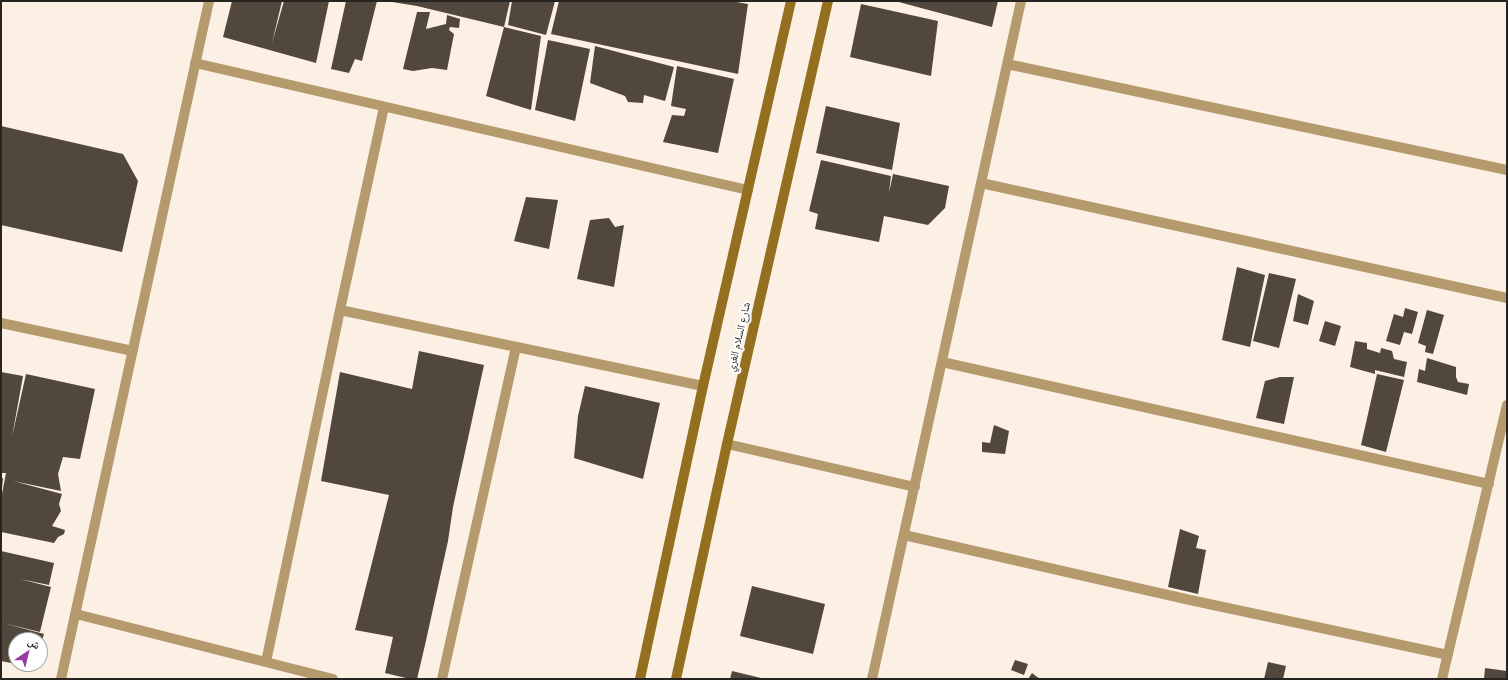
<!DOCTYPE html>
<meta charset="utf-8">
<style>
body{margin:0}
#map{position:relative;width:1508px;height:680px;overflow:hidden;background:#fcf0e4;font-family:"IBM Plex Serif","Noto Naskh Arabic",serif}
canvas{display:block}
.frame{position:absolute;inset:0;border:2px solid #28241f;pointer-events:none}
.north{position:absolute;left:8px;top:632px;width:40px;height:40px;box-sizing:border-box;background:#fff;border:1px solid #a9a7a5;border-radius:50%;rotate:35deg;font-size:11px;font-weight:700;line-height:16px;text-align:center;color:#28241f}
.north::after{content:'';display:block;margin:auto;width:14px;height:18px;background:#993aa2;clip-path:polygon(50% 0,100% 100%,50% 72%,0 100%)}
</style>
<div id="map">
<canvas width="1508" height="680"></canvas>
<div class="frame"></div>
<div class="north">ش</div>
</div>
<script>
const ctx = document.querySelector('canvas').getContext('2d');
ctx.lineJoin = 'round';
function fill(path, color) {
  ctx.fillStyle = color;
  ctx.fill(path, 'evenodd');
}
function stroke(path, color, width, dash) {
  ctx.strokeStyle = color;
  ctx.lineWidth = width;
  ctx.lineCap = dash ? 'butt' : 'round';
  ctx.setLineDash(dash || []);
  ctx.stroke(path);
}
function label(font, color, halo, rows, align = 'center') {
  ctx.font = font + ' "IBM Plex Serif","Noto Naskh Arabic",serif';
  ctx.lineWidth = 4;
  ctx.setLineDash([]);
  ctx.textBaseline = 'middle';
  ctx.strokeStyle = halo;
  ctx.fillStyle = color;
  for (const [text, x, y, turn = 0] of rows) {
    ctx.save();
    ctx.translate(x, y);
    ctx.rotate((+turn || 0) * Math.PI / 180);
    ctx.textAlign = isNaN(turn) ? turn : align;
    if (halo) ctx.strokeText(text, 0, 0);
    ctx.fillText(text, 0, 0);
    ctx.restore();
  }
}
const building = new Path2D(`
 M232 1H282L272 43 284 1H329L316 63 223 37Z
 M346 1H377L362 61 355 59 349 73 331 69Z
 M386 1H510L504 27 417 6Z
 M512 1H555L546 35 508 25Z
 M559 1H731L748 4 738 74 551 34Z
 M895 1H998L992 27Z
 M861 4 938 21 931 76 850 57Z
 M417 12H430L426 29 446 24 447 15 460 19 459 28 450 27 449 30 454 34 447 70 432 68 413 71 403 69Z
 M504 27 541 36 531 110 486 96Z
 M548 40 590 49 575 121 535 110Z
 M595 46 674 67 665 101 644 95 643 103 628 102 625 96 590 83Z
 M677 66 734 79 718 153 663 142 672 115 684 116 686 109 671 106Z
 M826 106 900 123 892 170 816 153Z
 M1 126 123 154 138 181 122 252 1 225Z
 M821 160 891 176 889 193 893 174 949 186 945 208 928 225 884 216 879 242 815 229 818 214 809 211Z
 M526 197 558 200 549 249 514 241Z
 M609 218 615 227 624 225 614 287 577 279 590 220Z
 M1237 267 1265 275 1250 347 1222 340Z
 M1269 273 1296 279 1279 348 1253 341Z
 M1298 294 1314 301 1308 325 1293 321Z
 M1405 308 1418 312 1412 334 1404 332 1400 345 1386 341 1394 314 1403 317Z
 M1427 310 1444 315 1433 354 1425 352 1426 346 1418 343Z
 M1325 321 1341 326 1335 346 1319 341Z
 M1355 341 1367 343V349L1380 353 1381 348 1392 351 1394 359 1407 362 1404 377 1375 370V374L1350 367Z
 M419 351 484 365 453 507 448 541 425 645 417 679H410L385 673 393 637 355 630 389 495 321 481 340 372 412 389Z
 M1427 358 1456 367V377L1458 382 1469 384 1467 395 1417 382 1419 369 1425 371Z
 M1 372 23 376 12 437 26 374 95 389 80 459 63 457 58 474 61 491 13 481 62 494 59 504 61 511 52 526 65 530 64 534 58 537 54 543 1 532V499L6 473H1Z
 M1377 374 1404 380 1386 452 1361 445Z
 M1280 377H1294L1284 424 1256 418 1265 381Z
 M585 386 660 403 643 479 574 458 578 416Z
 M994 425 1009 431 1005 454 982 452V442L990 443Z
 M1 478H3L2 488H1Z
 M1180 529 1199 536 1196 548 1206 550 1198 594 1168 587Z
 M1 551 54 563 49 585 20 579 51 587 40 632 3 623 44 634 40 647V640H16V664L1 661Z
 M752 586 825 604 813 654 740 636Z
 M1015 660 1028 664 1024 675 1011 670Z
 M1268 662 1286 666 1283 679H1264Z
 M18 664H35L34 668Z
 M1485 668 1507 671V679H1484Z
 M732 671 761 678V679H730Z
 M1032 673 1040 679H1028Z`);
const street = new Path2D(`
 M195 63 748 190
 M1007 64 1507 170
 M981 183 1507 298
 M340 310 703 386
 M1 323 133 351
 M942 362 1489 484
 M727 444 915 487
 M904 535 1190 600 1448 655
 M76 614 333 679
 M266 662 340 310 384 107
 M61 679 209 1
 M442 679 516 347
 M872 679 1021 1
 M1442 679 1507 405`);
const secondary = new Path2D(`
 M640 679 703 386 791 1
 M676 679 727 444 828 1`);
const streetNames = [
 ["شارع السلام الغري",739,337,-77]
];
fill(building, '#51473d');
stroke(street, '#b49a6d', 10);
stroke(secondary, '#956f20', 10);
label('11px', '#28241f', '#fff', streetNames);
</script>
